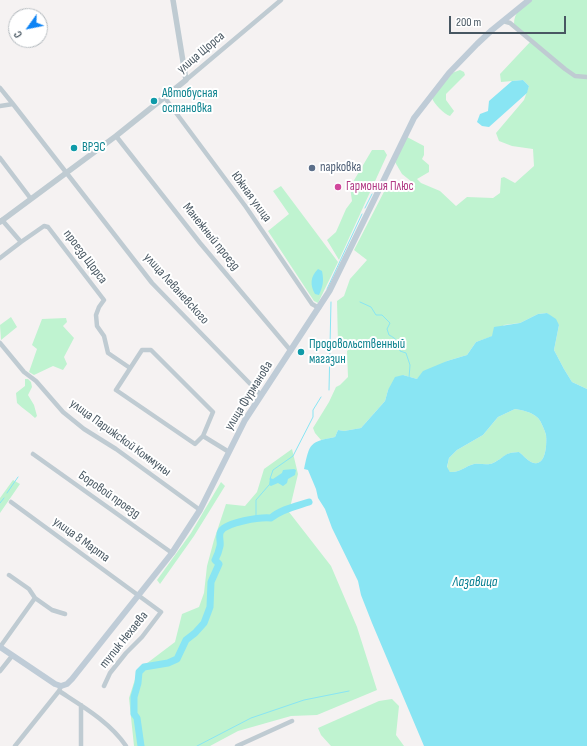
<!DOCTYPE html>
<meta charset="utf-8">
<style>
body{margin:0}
#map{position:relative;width:587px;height:746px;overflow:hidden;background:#f5f2f2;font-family:"Sofia Sans Condensed",sans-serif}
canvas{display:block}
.north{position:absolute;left:8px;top:8px;width:40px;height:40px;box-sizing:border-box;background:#fff;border:1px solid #b6bcc0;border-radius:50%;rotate:237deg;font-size:11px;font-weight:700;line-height:16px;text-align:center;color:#485762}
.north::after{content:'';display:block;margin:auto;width:14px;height:18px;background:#0d83f4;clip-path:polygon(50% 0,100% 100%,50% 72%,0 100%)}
.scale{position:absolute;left:449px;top:16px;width:117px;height:18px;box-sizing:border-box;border:2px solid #485762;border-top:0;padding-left:5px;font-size:12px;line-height:14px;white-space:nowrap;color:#485762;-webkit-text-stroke:3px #fff;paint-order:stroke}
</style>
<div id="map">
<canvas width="587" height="746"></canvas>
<div class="north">С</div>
<div class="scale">200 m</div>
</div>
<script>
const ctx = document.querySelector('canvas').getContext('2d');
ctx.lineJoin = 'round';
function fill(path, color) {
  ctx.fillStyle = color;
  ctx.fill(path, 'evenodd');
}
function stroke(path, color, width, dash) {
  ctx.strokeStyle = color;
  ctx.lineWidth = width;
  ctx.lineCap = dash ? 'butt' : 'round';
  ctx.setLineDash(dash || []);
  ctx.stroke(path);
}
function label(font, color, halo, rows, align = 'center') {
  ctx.font = font + ' "Sofia Sans Condensed",sans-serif';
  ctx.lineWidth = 4;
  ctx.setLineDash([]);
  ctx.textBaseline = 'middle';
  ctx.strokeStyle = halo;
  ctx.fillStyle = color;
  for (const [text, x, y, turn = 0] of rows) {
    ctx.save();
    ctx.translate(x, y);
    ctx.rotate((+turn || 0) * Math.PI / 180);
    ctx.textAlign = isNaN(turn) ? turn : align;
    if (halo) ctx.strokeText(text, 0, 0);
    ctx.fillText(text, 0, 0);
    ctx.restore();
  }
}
const green = new Path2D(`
 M530 0H587V389L572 382 564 369 554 350 559 325 547 313 538 314 520 323 504 325 493 336 476 342 467 355 447 361 417 379 403 375 388 390 385 401 361 428 344 431 338 430 335 437 321 440 315 433 313 428 329 402 336 387 340 385 348 377 347 351 352 347V344L348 342 338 344 337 301 344 296 350 279 367 260 354 250 388 184 410 186 412 182 402 174 395 162 407 137 424 146V155L422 159 429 165V172L417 179 421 183 440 191 456 206 467 197 493 198 500 193 501 178 504 177 515 183 534 166 533 149 512 146 499 141 496 133 524 100 529 86 523 80 501 82 500 74 531 41 514 24C514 13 521 6 530 0Z
 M460 70 464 72 465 75 446 94V100L454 111 450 116C444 114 434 104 432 98L452 73Z
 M372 150H384L387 155 339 260 327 240 336 232 346 209 352 201 350 187Z
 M281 186 338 262 318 303 314 301 268 231 289 214 273 191Z
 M11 317 17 327 1 340 0 325Z
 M66 318 67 322 63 326 74 338 64 357 67 364 63 370 53 366 34 375 29 372 37 349 32 345 42 319Z
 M25 379H28L31 382 32 387 28 395 34 405 37 416 35 418C29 412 23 409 17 403L16 393 25 386Z
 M515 409C522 410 532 412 538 418 541 421 545 431 546 435 547 444 546 469 531 462 527 460 523 455 519 452 503 453 506 457 493 463 487 466 481 463 474 464 465 466 460 473 450 472L447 468 449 458 457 450 483 435 498 417Z
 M292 449 298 474 289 512 331 566 357 627 377 690 317 715 291 716 238 731 210 746H134L129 698 138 670 175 642 182 614 199 607 204 593 207 566 214 540 226 504 245 506 257 492 264 469Z
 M13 480 20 484 0 513V498Z
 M221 482 225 486 194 536 160 584 157 580 191 533Z
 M392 699 399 706 396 735 404 746H331L321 735 318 728 379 701Z`);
const water = new Path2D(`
 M523 80 529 86 527 93 489 127 482 126 477 122 480 114 488 111 489 101 512 81Z
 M318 269 322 271C324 281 323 286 319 295L315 294C310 285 310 277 318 269Z
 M547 313 556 319 559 325 554 350 564 369 572 382 587 389V746H424L372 623 361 595 358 581 332 528 325 509 318 498 316 489 308 470 304 469C310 443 309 442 335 437L338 430 344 431 361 428 385 401 388 390 395 377 403 375 417 379 423 371 447 361 467 355 476 342 492 336 494 327 520 323 538 314ZM515 409C522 410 532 412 538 418 541 421 545 431 546 435 547 444 546 469 531 462 527 460 523 455 519 452 502 453 506 457 493 463 487 466 481 463 474 464 465 466 460 473 450 472L447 467 449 458 457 450 483 435 498 417Z
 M294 469 296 470 295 475 288 479 287 483 283 486 278 483 271 486 269 485 270 478 273 479 282 473 283 470Z`);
const stream = new Path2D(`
 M365 208 372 194
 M327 289 362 214
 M360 302 371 307 376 315H382L390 323 387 329 389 335C397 339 399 342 400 351L406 353 410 365 409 378
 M329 390 331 302
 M270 479 273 470 293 456 313 417V410L321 397
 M7 493 18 477
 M0 503 4 498
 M256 519V500L269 485
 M197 746 251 718 304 700 349 691`);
const river = new Path2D(`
 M141 746 137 718 134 714V697L138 683 139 672 144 667 168 663 177 659 186 640 195 633 204 623 210 607 211 582 219 564 215 560C217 556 219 551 220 546 221 541 218 535 221 531 227 522 260 517 271 518 281 509 297 506 309 502`);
const minor = new Path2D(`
 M503 21 510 23 565 69 575 76 587 77
 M186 80 281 0
 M0 88 13 104
 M165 98 246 207 312 304 319 308
 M0 106 13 104 152 283 261 395
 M116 136 200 243 291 351
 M0 158 31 199
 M2 220 21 242 44 226 48 227 104 300 99 307 96 315 97 326 104 336 108 353 130 368
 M0 258 21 242
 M0 343 24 372 36 381 63 412 84 429 116 449 200 510
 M142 350H151L213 412 203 436 195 444 116 390Z
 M203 436 229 452
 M33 454 172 553
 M11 502 161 612 142 637 126 653 110 673 104 686
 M9 575 29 589 35 598 52 610 65 614
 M0 647 35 598
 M0 671 12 656
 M61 686 59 691C82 706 110 722 126 746
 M15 746 59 691
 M81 746V705
 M237 746 292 721`);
const tertiary = new Path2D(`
 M0 222 116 136 186 80 173 0`);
const secondary = new Path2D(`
 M0 647 55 684 61 686 67 684 72 679 172 553 200 510 245 420 330 290 414 118 449 73 477 44 492 30 529 0`);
const markers = [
 [154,101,4,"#0f9aa8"],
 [74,148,4,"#0f9aa8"],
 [312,168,4,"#5c6f8a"],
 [338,187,4,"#d1479c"],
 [301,352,4,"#0f9aa8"]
];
const streetNames = [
 ["улица Щорса",201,53,-40],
 ["Южная улица",251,197,54],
 ["Манежный проезд",211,237,51],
 ["проезд Щорса",85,257,53],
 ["улица Леваневского",176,289,48],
 ["улица Фурманова",249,396,-58],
 ["улица Парижской Коммуны",120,438,36],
 ["Боровой проезд",109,495,35],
 ["улица 8 Марта",81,540,36],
 ["тупик Нехаева",124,640,-51]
];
const cultureNames = [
 ["Автобусная",162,94],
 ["остановка",162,109],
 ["ВРЭС",82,148],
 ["Продовольственный",309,345],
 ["магазин",309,360]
];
const serviceNames = [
 ["парковка",320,168]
];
const hotelNames = [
 ["Гармония Плюс",346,187]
];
const waterNames = [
 ["Лазавица",475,582]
];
fill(green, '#bff3d0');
fill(water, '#89e5f3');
stroke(stream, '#89e5f3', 1);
stroke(river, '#89e5f3', 7);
stroke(minor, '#bfcbd2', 4.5);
stroke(tertiary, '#bfcbd2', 5.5);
stroke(secondary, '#bfccd7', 6);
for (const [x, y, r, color] of markers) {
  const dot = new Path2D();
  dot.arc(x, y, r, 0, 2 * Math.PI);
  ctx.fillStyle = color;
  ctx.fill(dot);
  stroke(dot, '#fff', 1.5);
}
label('13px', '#485762', '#fff', streetNames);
label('13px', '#0d838f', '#fff', cultureNames, 'left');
label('13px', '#4e5e75', '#fff', serviceNames, 'left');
label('13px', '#b23c85', '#fff', hotelNames, 'left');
label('italic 14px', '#057e91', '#fff', waterNames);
</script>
